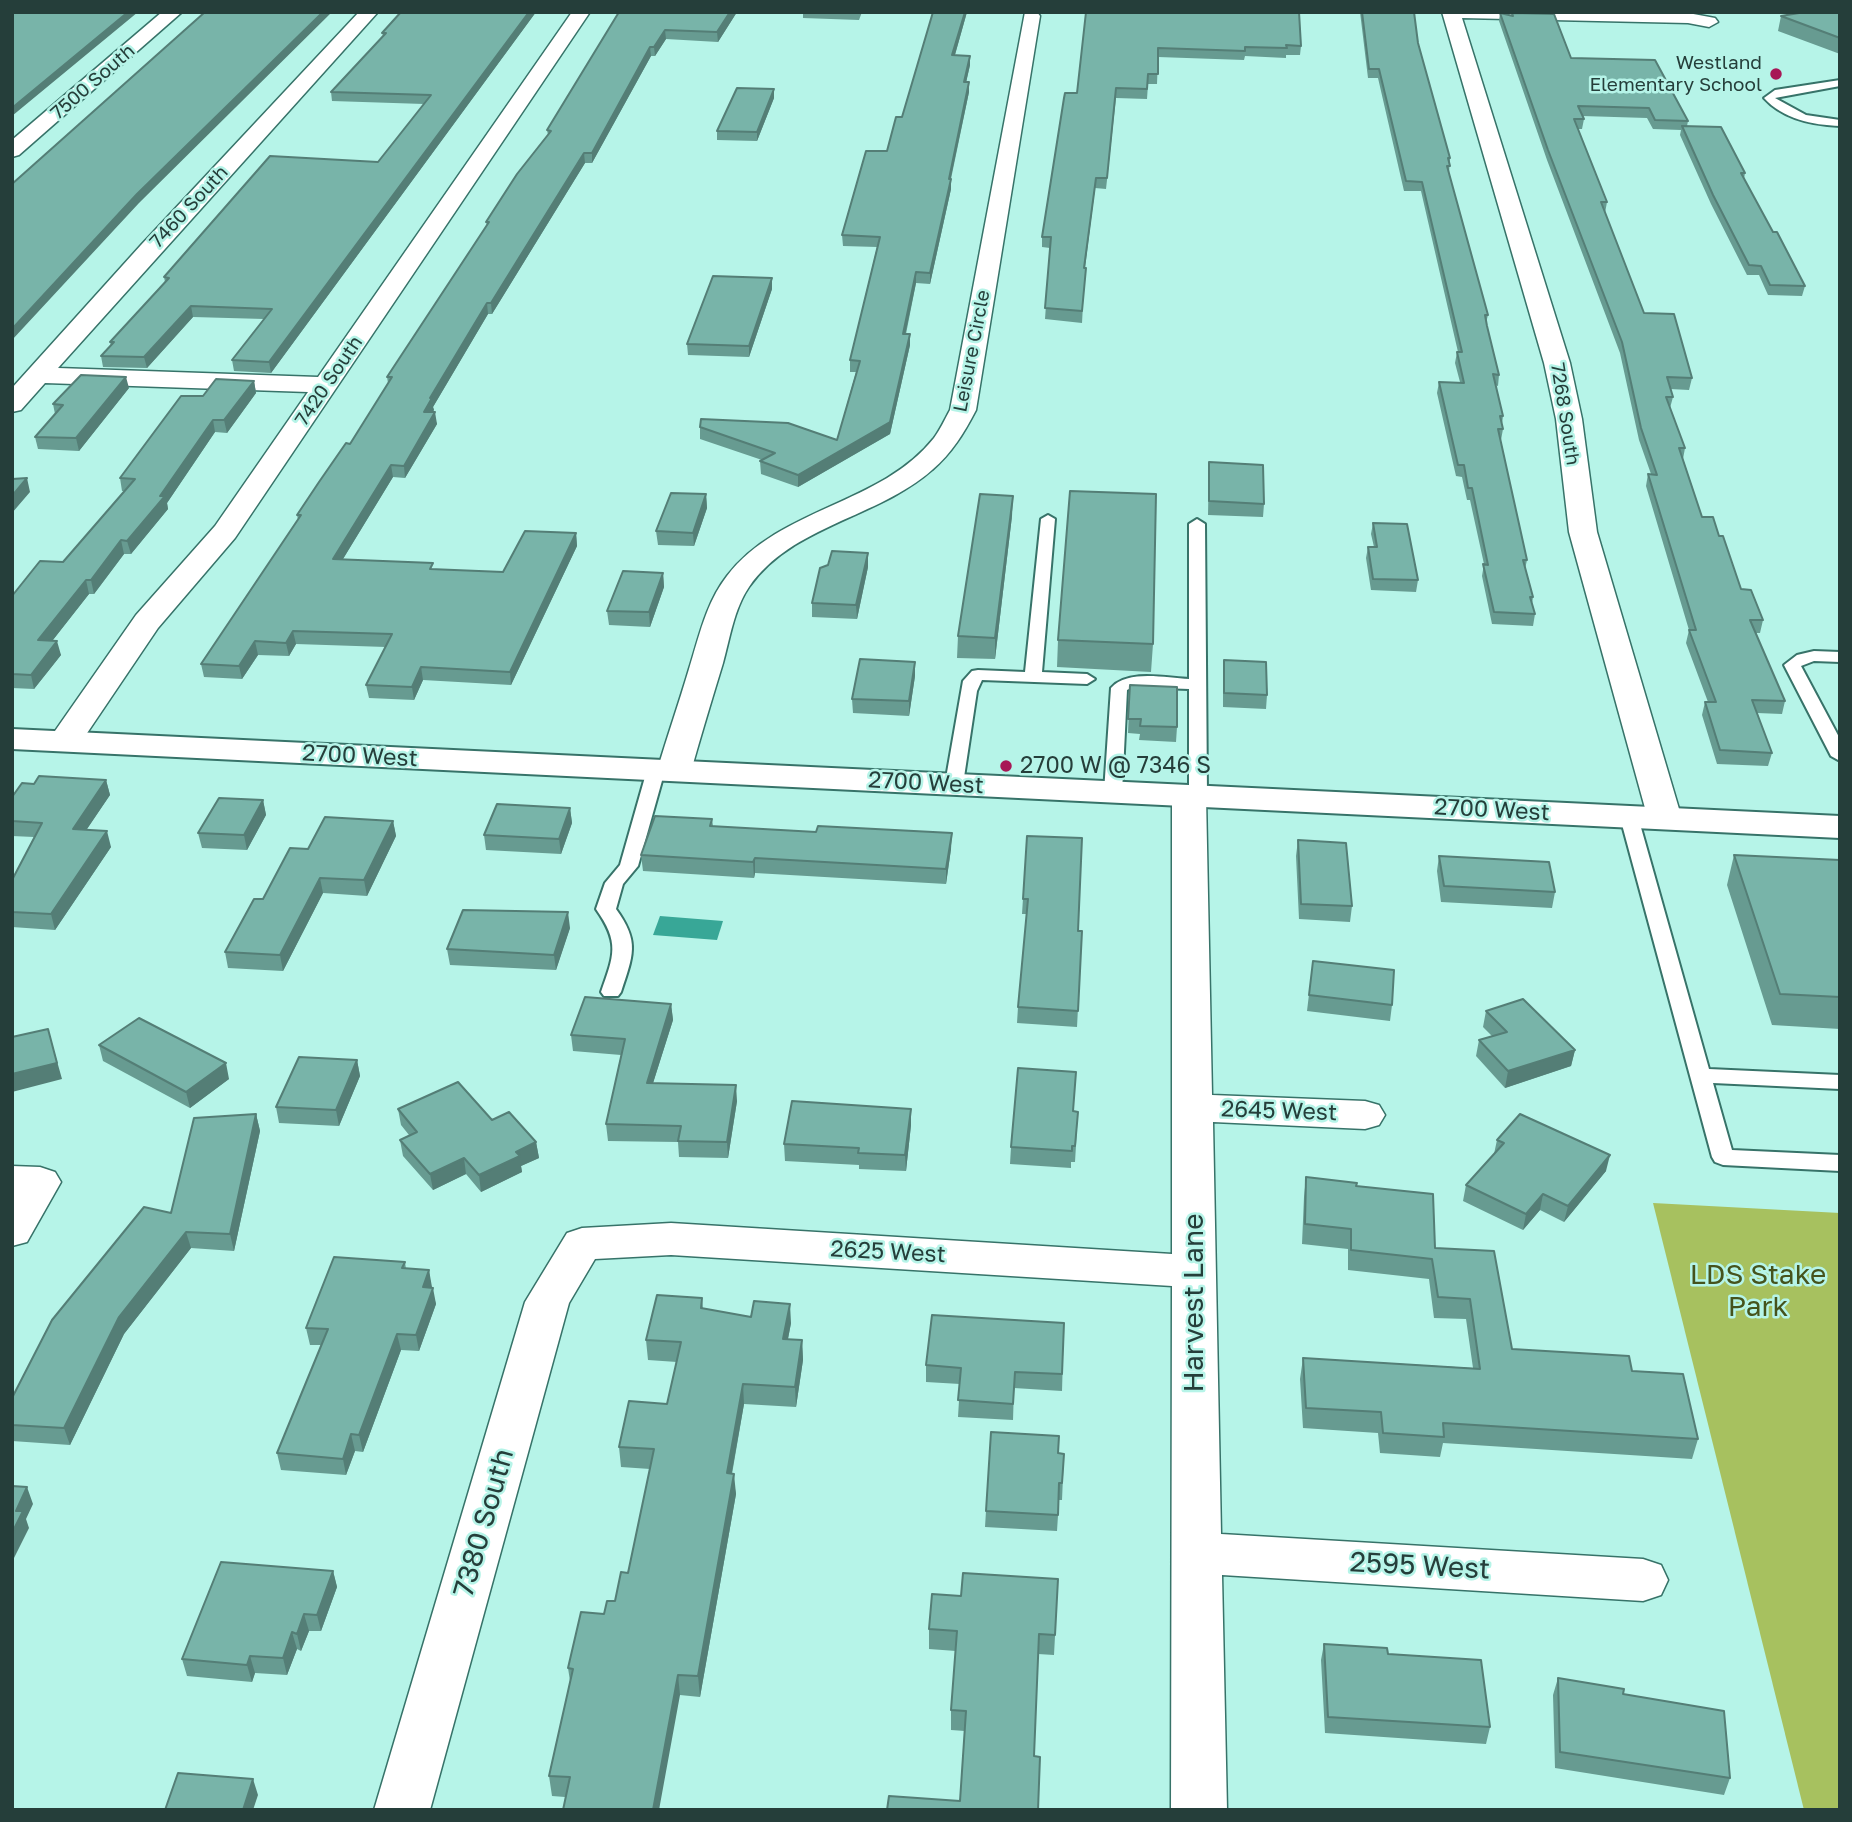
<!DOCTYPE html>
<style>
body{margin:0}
#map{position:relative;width:1852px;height:1822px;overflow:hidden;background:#b6f4e8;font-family:"Golos Text",sans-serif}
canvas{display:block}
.frame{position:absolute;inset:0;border:14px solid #253e3a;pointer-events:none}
</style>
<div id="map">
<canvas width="1852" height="1822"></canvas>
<div class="frame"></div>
</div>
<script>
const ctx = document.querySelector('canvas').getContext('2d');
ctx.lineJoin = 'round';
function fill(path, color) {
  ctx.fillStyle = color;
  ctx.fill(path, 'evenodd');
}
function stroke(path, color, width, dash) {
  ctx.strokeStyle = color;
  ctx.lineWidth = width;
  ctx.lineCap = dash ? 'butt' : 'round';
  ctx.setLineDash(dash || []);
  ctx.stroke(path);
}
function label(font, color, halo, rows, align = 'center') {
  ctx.font = font + ' "Golos Text",sans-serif';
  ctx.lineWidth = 5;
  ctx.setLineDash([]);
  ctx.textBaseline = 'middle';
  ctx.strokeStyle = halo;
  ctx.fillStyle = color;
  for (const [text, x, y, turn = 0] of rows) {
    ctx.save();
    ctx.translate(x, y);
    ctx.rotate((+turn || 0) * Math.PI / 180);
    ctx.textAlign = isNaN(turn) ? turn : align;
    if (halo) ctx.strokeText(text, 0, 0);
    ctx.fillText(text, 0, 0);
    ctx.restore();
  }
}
const green = new Path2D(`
 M1653 1203 1840 1213V1810H1804Z`);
const water = new Path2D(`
 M660 916 723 921 717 940 653 935Z`);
const service = new Path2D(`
 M1840 80V86L1775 98 1806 115 1840 120V126C1812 125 1783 119 1764 98L1775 90Z
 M1048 515 1055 519 1042 672 1087 674 1095 679 1087 684 982 680 977 691 963 784 954 789 948 788 945 784 963 681 972 671 978 670 1025 672 1041 519Z
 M1197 519 1205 524 1207 796 1198 801 1189 796V689L1133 687 1127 690 1122 792 1113 797 1107 796 1104 792 1111 688C1128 669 1166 678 1189 679V524Z
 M1814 651 1840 652V662L1814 661 1801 666 1840 739V761L1831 756 1784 665 1797 655Z
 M656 765 665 770 638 866 623 884 616 909C640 942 633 955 621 992L618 996H604L601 992C614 955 620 943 596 909L605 883 620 865 647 770Z
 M1629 812 1638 817 1709 1069 1840 1075V1089L1713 1083 1732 1150 1840 1155V1171L1723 1165 1715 1162 1712 1157 1620 817Z`);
const minor = new Path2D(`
 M162 12H182L19 155 12 157V140Z
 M359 12H378L58 368 318 377 572 12H590L235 538 158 628 77 748 65 751 53 748 48 741 136 615 215 526 308 392 45 383 21 410 12 412V388L141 245Z
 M1025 12H1037L1040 16 976 410C964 433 952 453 932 470 878 518 792 525 749 587 734 609 730 638 723 663 712 699 701 735 691 771L686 778 674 781 662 778 657 771C667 737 679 703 689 669 699 637 706 603 727 576 780 507 881 505 934 438 940 430 945 419 950 410Z
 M1442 12 1688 13 1715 18 1718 22 1709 27 1688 23 1462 18 1570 363 1582 419 1597 532 1682 819 1677 826 1665 829 1653 826 1648 819 1569 532 1556 419 1544 363Z
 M1189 786 1201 789 1206 796 1212 1095 1365 1101 1379 1105 1385 1115 1379 1125 1365 1129 1213 1122 1221 1534 1643 1559 1661 1565 1668 1580 1661 1595 1643 1601 1222 1575 1227 1810H1171L1172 1286 671 1255 595 1259 569 1303 430 1810H374L525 1302 567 1233 582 1228 671 1223 1172 1254V796L1177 789Z
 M12 1166 40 1167 55 1172 61 1182 27 1242 12 1246Z`);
const secondary = new Path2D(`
 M12 729 1840 816V838L12 749Z`);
const wall = new Path2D(`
 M536 12 271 373 234 371 232 360 264 319 193 317 147 368 103 367 101 356 111 346 110 342 165 282 164 277 378 162 424 104 332 101 331 92 383 36 382 33Z
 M619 12H737L718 42 666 39 655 56H651L592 163H585L492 314H488L433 407 434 410 432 412 437 424 405 478 393 477 343 559 434 569 503 572 576 533 577 546 511 685 423 680 414 700 369 698 366 685 386 647 296 644 289 656 258 655 242 679 204 677 201 664 298 520 297 515 350 444 388 383 387 377 487 226 486 222 548 135 547 130Z
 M803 12H862L859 20 803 18Z
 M967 12 955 55 970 65 966 82 969 92 951 179V189L930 284 916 283 906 334H910V345L890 434 798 487 761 474 760 461 762 460 700 439V427L837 440 856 372H850V360L877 247 843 246 842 235 887 151 902 117Z
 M1086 12 1301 46 1300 55H1286V58L1245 56 1244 60 1158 57 1157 84H1148L1147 99 1116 98 1106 189 1095 188 1085 268 1082 323 1045 319 1050 248 1042 247V237L1077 93Z
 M1360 12H1414L1418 43 1450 158 1449 173 1488 315 1486 323 1499 375 1498 386 1495 385 1503 416 1502 424 1503 429 1501 440H1500L1527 560 1525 569 1533 597 1532 604 1535 614 1533 626 1492 624 1482 576 1484 564 1470 500H1467L1462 477 1456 476 1437 393 1439 382H1460L1455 363 1457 352H1458L1421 191H1404L1378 78H1368Z
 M1840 12V54L1778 31 1781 16Z
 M1500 13 1512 15V13L1571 58 1688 121 1687 126 1745 173 1744 179 1773 232 1805 286 1802 296 1768 295 1759 275H1747L1711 204 1680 135 1681 130 1653 129 1647 118 1582 116 1584 119 1582 129H1578L1607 202 1605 213 1644 313 1692 378 1689 390 1670 389 1673 397 1670 408 1685 448 1683 459 1702 517 1719 536 1741 589 1763 620 1760 633H1756L1785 701 1782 714 1757 713 1772 753 1768 766 1717 764 1702 715 1705 702H1708L1686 643 1689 630 1646 486 1648 474H1651L1639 440 1620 353 1547 160 1499 21Z
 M774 89V98L757 141 717 140V131Z
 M772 278V289L749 357 688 355 687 344Z
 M254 381 256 393 227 433 215 432 167 503 168 509 131 554H124L94 594H89L52 641 61 655 34 689 12 688V596L63 562 124 491H122L120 478 203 396Z
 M129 388 79 451 38 449 35 437 55 414 53 404Z
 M1209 462 1264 504 1263 517 1208 515Z
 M706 494 707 508 694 546 658 545 656 531Z
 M1012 516 995 659 957 658 958 636Z
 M1373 523 1418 580 1416 592 1371 590 1366 558 1368 547H1374L1371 534Z
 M868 567 857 619 812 617V603Z
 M663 573 664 587 650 627 609 625 607 611Z
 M1058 640 1153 644 1151 672 1057 667Z
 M1224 660 1267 695 1266 709 1223 707V674Z
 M915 676 909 716 853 713 852 699Z
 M1130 685 1177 727 1176 742 1139 740 1140 734 1128 733Z
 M106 780 110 795 86 830 111 847 55 930 12 927V880L34 837 12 836V797L34 784Z
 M263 800 266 815 247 850 202 848 198 833Z
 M570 808 572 823 561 854 486 850 484 835Z
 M712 819 713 826 816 832 951 849 946 884 755 873 754 878 643 871 641 855Z
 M393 821 396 836 367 896 323 893 283 971 228 968 225 952 263 899 308 849Z
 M1027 836 1078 931H1082L1077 1027 1017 1023 1018 1007 1027 914H1022Z
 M1298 840 1352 906 1350 922 1299 919 1296 856Z
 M1734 855 1840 860V1029L1772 1025 1727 885Z
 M1439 856 1555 892 1552 908 1441 902 1437 871Z
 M570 928 556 970 450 965 447 949Z
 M1313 961 1392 1005 1390 1021 1307 1011Z
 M671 1004 673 1020 653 1083 737 1101 728 1158 679 1157 678 1142 608 1141 606 1124 621 1055 573 1051 571 1035Z
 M1486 1011 1575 1050 1571 1066 1505 1088 1476 1056 1479 1040 1492 1036 1483 1027Z
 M99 1045 229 1079 190 1108 103 1061Z
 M357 1060 360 1076 339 1126 279 1123 276 1107Z
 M398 1109 492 1120 536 1142 539 1158 521 1166 522 1172 481 1192 466 1174 433 1190 403 1156 400 1140 409 1135 401 1125Z
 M911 1109V1125L906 1171 859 1169V1165L785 1161 784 1144Z
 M1073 1111 1078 1112 1075 1162H1071V1168L1010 1164 1011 1147Z
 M256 1114 260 1131 234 1251 191 1248 124 1334 70 1445 12 1441V1398Z
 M1497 1140 1606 1171 1564 1222 1540 1210 1523 1230 1463 1201 1466 1185 1494 1154Z
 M1306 1177 1356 1186 1435 1248 1512 1349 1632 1371 1698 1439 1692 1459 1443 1443 1440 1457 1380 1453 1378 1433 1303 1428 1300 1379 1303 1358 1473 1368 1466 1319 1434 1318 1429 1279 1348 1270V1249L1302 1244 1304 1197Z
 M405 1262 406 1269 429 1270 431 1288 436 1304 419 1351 401 1350 363 1452 355 1451 346 1475 281 1470 277 1453 321 1345H310L306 1328Z
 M702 1298 703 1309 791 1323 788 1339 802 1340 803 1360 796 1407 744 1404 732 1474 736 1494 700 1697 680 1695 565 1797 552 1796 549 1776 570 1681 568 1668 615 1601 628 1573 650 1469 621 1467 619 1447 667 1404 677 1362 648 1360 646 1340Z
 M1064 1323 1062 1391 1014 1388 1013 1420 958 1417 960 1384 926 1382V1365Z
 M1058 1453 1064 1454 1062 1500H1059L1057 1531 985 1527 986 1511Z
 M333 1571 337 1587 321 1631H309L301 1651 297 1649 287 1675 255 1673 252 1682 187 1676 182 1659Z
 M1058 1579 1054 1655 1038 1654 960 1801 965 1731 951 1730V1710L956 1651 929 1649V1629L961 1596Z
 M1324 1644 1388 1654 1490 1727 1486 1744 1325 1733 1321 1660Z
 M1558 1678 1623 1694 1730 1778 1724 1795 1555 1768 1553 1695Z`);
const shadedWall = new Path2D(`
 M128 12H138L12 116V108Z
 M323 12H332L139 203 12 340V329L137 194Z
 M529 12H536L271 373 269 362Z
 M730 12H737L718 42 717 32Z
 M965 12H967L952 65V55Z
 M665 30 666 39 655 56 654 47Z
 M650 47 651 56 592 163V153Z
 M970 56V65L964 92V82Z
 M969 82V92L949 186 951 179V189L930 284V273Z
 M774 89V98L757 141V132Z
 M584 153 585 163 492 314 491 303Z
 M1096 178 1095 188 1083 279 1084 268Z
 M916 272V283L903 345V334Z
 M772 278V289L749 357V346Z
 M487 303 488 314 433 407 434 410 425 424 424 412 430 398Z
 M191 306 193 317 147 368 144 357Z
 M910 334V345L890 434 798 487V475L890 422Z
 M126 377 129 388 79 451 76 438Z
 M254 381 256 393 227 433 224 420Z
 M435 412 437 424 405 478 404 466Z
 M213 420 215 432 167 503 168 509 131 554 127 541Z
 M391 465 393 477 335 572 333 559Z
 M27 478 30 492 12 513V496Z
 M706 494 707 508 694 546 693 533Z
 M1013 496 1012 516 995 659V638Z
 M576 533 577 546 511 685 510 672Z
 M121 540 124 554 94 594 91 580Z
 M868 553V567L857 619 856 605Z
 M663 573 664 587 650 627 649 612Z
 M86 580 89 594 42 654 38 640Z
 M293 631 296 644 289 656 286 643Z
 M57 641 61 655 34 689 31 675Z
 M255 641 258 655 242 679 239 666Z
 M915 662V676L909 716V701Z
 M421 667 423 680 414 700 412 687Z
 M106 780 110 795 77 844 73 829Z
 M263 800 266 815 247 850 244 835Z
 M570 808 572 823 561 854 559 839Z
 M393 821 396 836 367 896 364 880Z
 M107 831 111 847 55 930 51 914Z
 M952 833 951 849 946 884V869Z
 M755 858V873L754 878 753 862Z
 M320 878 323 893 283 971 280 955Z
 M568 912 570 928 556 970 554 955Z
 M671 1004 673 1020 648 1099 647 1083Z
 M48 1029 62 1079 12 1092V1074Z
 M1575 1050 1571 1066 1505 1088 1508 1071Z
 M357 1060 360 1076 339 1126 336 1110Z
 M226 1063 229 1079 190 1108 186 1092Z
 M736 1085 737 1101 728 1158 727 1142Z
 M911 1109V1125L906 1171 905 1155Z
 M256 1114 260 1131 234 1251 230 1234Z
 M536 1142 539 1158 521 1166 522 1172 481 1192 479 1175 516 1152Z
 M1610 1155 1606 1171 1564 1222 1568 1206Z
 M464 1158 466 1174 433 1190 430 1174Z
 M1543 1194 1540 1210 1523 1230 1526 1214Z
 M186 1232 191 1248 124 1334 70 1445 64 1428 119 1317Z
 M429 1270 432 1287 426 1304 423 1287Z
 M433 1288 436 1304 419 1351 416 1335Z
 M790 1304 791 1323 784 1359 783 1339Z
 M397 1334 401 1350 363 1452 359 1435Z
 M802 1340 803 1360 796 1407 795 1387Z
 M743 1384 744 1404 728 1494 727 1473Z
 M351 1434 355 1451 346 1475 343 1459Z
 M734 1474 736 1494 700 1697 698 1676Z
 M27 1487 33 1504 26 1519 29 1528 12 1562V1533L16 1511Z
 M333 1571 337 1587 321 1631 317 1615Z
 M304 1614 309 1631 301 1651 297 1634Z
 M292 1632 297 1649 287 1675 283 1658Z
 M250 1656 255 1673 252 1682 247 1665Z
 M678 1675 680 1695 659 1810H653Z
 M253 1779 258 1795 253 1810H243Z`);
const building = new Path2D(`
 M12 12H128L12 108Z
 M205 12H323L137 194 12 329V184Z
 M401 12H529L269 362 232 360 272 309 191 306 144 357 101 356 114 342H110L169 278 164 277 270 156 378 162 431 95 331 92 386 33H382Z
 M619 12H730L717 32 665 30 654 47H650L592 153H584L491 303H487L430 398H432L424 412H435L404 466 391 465 333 559 433 563 430 569 503 572 525 531 576 533 510 672 421 667 412 687 366 685 392 634 293 631 286 643 255 641 239 666 201 664 301 515H297L319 482 346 443 350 444 392 377H387L489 222H486L517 174 551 131 547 130Z
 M933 12H965L952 55 970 56 964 82H969L949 179H951L930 273 916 272 903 334H910L890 422 798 475 760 461 775 453 700 427 701 419 788 423 837 440 860 361 850 360 880 237 842 235 866 151H887L896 117H902Z
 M1086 12H1299L1301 46 1286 45 1287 48 1245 47V51L1158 48V74H1148L1147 89 1116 88 1107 178H1096L1084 268H1086L1082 311 1045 308 1051 237H1042L1064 98 1065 93H1077Z
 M1362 12H1414L1418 43 1450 158H1448L1450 166H1447L1488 315H1485L1487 326 1499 375 1493 374 1503 416H1500L1503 429H1498L1527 560H1523L1533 597H1530L1535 614 1494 612 1483 564 1488 565 1472 488H1468L1464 465H1458L1439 382 1464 383 1457 352H1462L1422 182 1406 181 1379 69H1369Z
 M1805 12H1840V38L1781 16Z
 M1500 13 1513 16 1512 13 1554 14 1571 58 1655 60 1688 121 1655 120 1649 108 1578 106 1584 119H1574L1607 202H1601L1644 313 1674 314 1692 378 1667 377 1673 397H1666L1685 448H1679L1702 517H1713L1719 536H1723L1741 589 1751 590 1763 620H1750L1785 701 1752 700 1772 753 1720 750 1705 702H1716L1689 630H1696L1648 474 1657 475 1641 428 1622 342 1548 150Z
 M737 88 774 89 757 132 717 131Z
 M1682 126 1721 127 1745 173H1741L1773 232H1777L1805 286 1770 285 1761 266 1749 265 1713 195Z
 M713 276 772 278 749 346 687 344Z
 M81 375 126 377 76 438 35 437 63 405 53 404Z
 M216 379 254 381 224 420H213L160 496H165L127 541 121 540 91 580H86L38 640 57 641 31 675 12 674V596L40 561 63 562 135 479 120 478 181 396H203Z
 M1209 462 1263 465 1264 504 1209 501Z
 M27 478 12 496V479Z
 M1070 491 1156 494 1153 644 1058 640Z
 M671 493 706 494 693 533 656 531Z
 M980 494 1013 496 995 638 958 636Z
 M1373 523 1407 524 1418 580 1373 579 1368 547H1377Z
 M832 551 868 553 856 605 812 603 820 568 828 565Z
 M623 571 663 573 649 612 607 611Z
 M860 659 915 662 909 701 852 699Z
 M1224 660 1266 662 1267 695 1224 693Z
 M1130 685 1177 687V727L1140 726 1141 719H1128Z
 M39 776 106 780 73 829 107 831 51 914 12 912V880L42 823 12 821V797L22 783 34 784Z
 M219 798 263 800 244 835 198 833Z
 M497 804 570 808 559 839 484 835Z
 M655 816 712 819 710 826 816 832 818 826 952 833 946 869 755 858 753 862 641 855Z
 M325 817 393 821 364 880 320 878 280 955 225 952 254 899H263L290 848 308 849Z
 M1027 836 1082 838 1078 931H1082L1078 1011 1018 1007 1028 899H1023Z
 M1298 840 1346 843 1352 906 1301 904Z
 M1734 855 1840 860V997L1780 994Z
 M1439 856 1549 862 1555 892 1444 886Z
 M463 910 568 912 554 955 447 949Z
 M1313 961 1394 970 1392 1005 1309 995Z
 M585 997 671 1004 647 1083 736 1085 727 1142 678 1141 681 1126 606 1124 625 1039 571 1035Z
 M1523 999 1575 1050 1508 1071 1479 1040 1507 1032 1486 1011Z
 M139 1018 226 1063 186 1092 99 1045Z
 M48 1029 57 1063 12 1074V1037Z
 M299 1057 357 1060 336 1110 276 1107Z
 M1018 1068 1076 1072 1073 1111 1078 1112 1075 1146H1072V1151L1011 1147Z
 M458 1082 492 1120 509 1112 536 1142 516 1152 520 1156 479 1175 464 1158 430 1174 400 1140 417 1132 398 1109Z
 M792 1101 911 1109 905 1155 858 1153 859 1148 784 1144Z
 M256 1114 230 1234 186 1232 119 1317 64 1428 12 1425V1398L52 1320 144 1207 171 1213 194 1118Z
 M1520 1114 1610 1155 1568 1206 1543 1194 1526 1214 1466 1185 1504 1143 1497 1140Z
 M1306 1177 1357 1183 1356 1186 1433 1194 1435 1248 1494 1251 1512 1349 1629 1356 1632 1371 1683 1374 1698 1439 1443 1423 1444 1437 1383 1433 1381 1412 1306 1408 1303 1358 1480 1369 1470 1299 1438 1297 1432 1259 1351 1250V1229L1305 1224Z
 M334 1257 405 1262 402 1268 429 1270 423 1287 433 1288 416 1335 397 1334 359 1435 351 1434 343 1459 277 1453 328 1329 306 1328Z
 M657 1295 702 1298 701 1308 751 1317 754 1301 790 1304 783 1339 802 1340 795 1387 743 1384 727 1473 734 1474 698 1676 678 1675 653 1810H563L570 1777 549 1776 573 1669 568 1668 581 1612 604 1614 607 1601H615L621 1572 628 1573 654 1449 619 1447 629 1401 667 1404 681 1342 646 1340Z
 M932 1315 1064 1323 1062 1374 1015 1372 1013 1404 958 1400 961 1368 926 1365Z
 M991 1432 1059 1436 1058 1453 1064 1454 1062 1483H1059L1058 1515 986 1511Z
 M12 1486 27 1487 16 1511H23L12 1533Z
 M221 1562 333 1571 317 1615 304 1614 297 1634 292 1632 283 1658 250 1656 247 1665 182 1659Z
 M963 1573 1058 1579 1055 1635 1039 1634 1034 1756 1040 1757 1038 1810H887L889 1796 960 1801 966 1711 951 1710 957 1631 929 1629 932 1594 961 1596Z
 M1324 1644 1387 1648 1388 1654 1481 1660 1490 1727 1328 1717Z
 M1558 1678 1624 1689 1623 1694 1724 1711 1730 1778 1560 1752Z
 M178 1773 253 1779 243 1810H165Z`);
const markers = [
 [1776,74,7,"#a71756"],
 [1006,766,7,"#a71756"]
];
const farPoinames = [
 ["Westland",1762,63],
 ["Elementary School",1762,85]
];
const farStreetnames = [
 ["7500 South",93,82,-41],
 ["7460 South",189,207,-47],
 ["Leisure Circle",972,351,-79],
 ["7420 South",329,381,-56],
 ["7268 South",1565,414,81]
];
const streetNames = [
 ["2700 West",360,756,3],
 ["2700 West",926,783,3],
 ["2700 West",1492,810,3],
 ["2645 West",1279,1111,2],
 ["2625 West",888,1252,3]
];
const poiNames = [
 ["2700 W @ 7346 S",1020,766]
];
const nearParknames = [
 ["LDS Stake",1758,1275],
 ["Park",1758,1307]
];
const nearStreetnames = [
 ["Harvest Lane",1194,1303,-90],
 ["7380 South",484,1523,-74],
 ["2595 West",1420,1566,3]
];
fill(green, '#a7c15f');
fill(water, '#38a797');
stroke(service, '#377369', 4);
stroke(minor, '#377369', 3);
stroke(secondary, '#377369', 4);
fill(service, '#fff');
fill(minor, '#fff');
fill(secondary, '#fff');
fill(wall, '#679b91');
fill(shadedWall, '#547e76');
fill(building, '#78b4a9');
stroke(building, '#547e76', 2);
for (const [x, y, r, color] of markers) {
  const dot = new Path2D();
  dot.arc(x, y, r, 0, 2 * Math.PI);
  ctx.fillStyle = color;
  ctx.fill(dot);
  stroke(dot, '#b6f4e8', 2.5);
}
label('19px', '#253e3a', '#b6f4e8', farPoinames, 'right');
label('19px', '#253e3a', '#b6f4e8', farStreetnames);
label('23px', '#253e3a', '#b6f4e8', streetNames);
label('23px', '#253e3a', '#b6f4e8', poiNames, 'left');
label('28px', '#45531c', '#b6f4e8', nearParknames);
label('28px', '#253e3a', '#b6f4e8', nearStreetnames);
</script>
